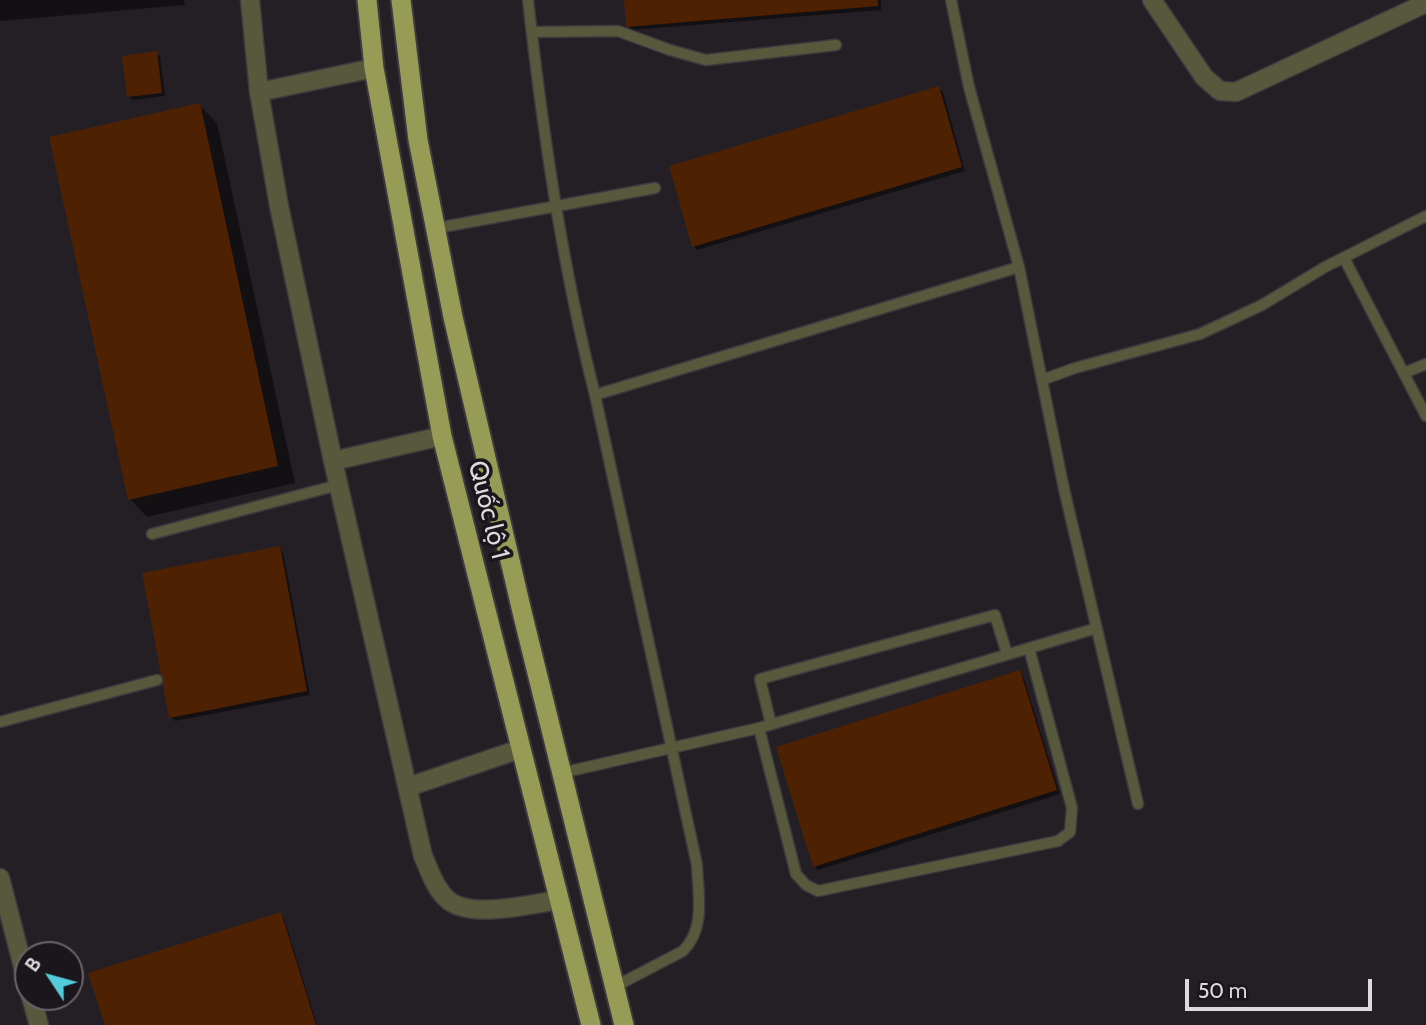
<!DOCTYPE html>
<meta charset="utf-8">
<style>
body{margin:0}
#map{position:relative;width:1426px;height:1025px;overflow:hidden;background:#241f25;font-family:Cabin,sans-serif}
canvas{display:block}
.north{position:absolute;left:14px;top:941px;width:70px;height:70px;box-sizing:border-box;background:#1b161b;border:2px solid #696469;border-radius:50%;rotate:306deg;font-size:19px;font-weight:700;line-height:28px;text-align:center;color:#ddd9dd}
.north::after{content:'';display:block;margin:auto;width:24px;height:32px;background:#53cbdb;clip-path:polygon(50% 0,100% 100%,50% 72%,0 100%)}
.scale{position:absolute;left:1185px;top:979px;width:187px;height:32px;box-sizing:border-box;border:4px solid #ddd9dd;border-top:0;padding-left:9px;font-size:21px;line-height:24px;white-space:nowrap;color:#ddd9dd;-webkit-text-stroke:5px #1b161b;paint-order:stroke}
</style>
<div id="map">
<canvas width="1426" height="1025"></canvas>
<div class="north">B</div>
<div class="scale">50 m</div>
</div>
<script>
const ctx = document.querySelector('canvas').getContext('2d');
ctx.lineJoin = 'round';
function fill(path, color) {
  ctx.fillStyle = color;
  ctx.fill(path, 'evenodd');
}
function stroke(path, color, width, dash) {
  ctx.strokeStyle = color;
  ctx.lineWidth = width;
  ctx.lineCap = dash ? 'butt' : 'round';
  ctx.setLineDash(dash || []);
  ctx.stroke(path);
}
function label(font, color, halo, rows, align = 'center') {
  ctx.font = font + ' Cabin,sans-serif';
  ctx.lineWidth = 7;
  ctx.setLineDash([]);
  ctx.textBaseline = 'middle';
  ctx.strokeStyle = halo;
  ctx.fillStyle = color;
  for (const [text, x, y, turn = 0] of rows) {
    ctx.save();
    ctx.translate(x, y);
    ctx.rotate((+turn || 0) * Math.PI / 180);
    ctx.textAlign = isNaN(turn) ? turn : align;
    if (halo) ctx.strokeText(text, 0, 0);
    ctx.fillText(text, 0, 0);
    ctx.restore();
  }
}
const shadow = new Path2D(`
 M0 0H184L185 5 0 21Z
 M626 0H881V10L632 30 628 26Z
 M156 53 160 57 165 96 133 100 129 96Z
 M939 88 943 92 965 171 697 250 693 246Z
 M199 105 217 123 295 483 147 517 130 499Z
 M280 548 283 552 310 695 175 721 171 717Z
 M1019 672 1023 676 1060 794 818 870 814 866Z
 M280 914 284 918 317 1025H106Z`);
const building = new Path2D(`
 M624 0H878V6L626 27Z
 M157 51 162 93 127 97 122 56Z
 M939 86 962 167 692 247 669 166Z
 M200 103 278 466 128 500 49 137Z
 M280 546 307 691 169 718 142 573Z
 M1020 670 1057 790 813 867 776 747Z
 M281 912 316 1025H105L88 973Z`);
const service = new Path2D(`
 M528 0C543 133 562 265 595 395L697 865C698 895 706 928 683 951L614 987
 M951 0 969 87 1019 267 1064 489 1138 804
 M532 32 618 31 670 50 706 60 836 45
 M437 228 655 188
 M1344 258 1426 416
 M1404 373 1426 364
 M1042 380 1075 368 1200 334 1262 305 1325 267 1426 216
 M595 395 1019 267
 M152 534 338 485
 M0 722 157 680
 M771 724 760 679 995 615 1007 654
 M759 728 796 874 806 885 818 891 1058 841 1070 832 1072 808 1029 648
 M561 773 759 728 1097 628`);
const minor = new Path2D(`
 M250 0 259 92 279 206 333 461 423 856C430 871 434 887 447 899 469 920 531 904 558 900
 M1152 0 1204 77 1220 91 1236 92 1426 3
 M259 92 374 68
 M333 461 442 436
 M408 787 520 749
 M0 878 28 986
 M31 997 39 1025`);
const trunk = new Path2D(`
 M367 0 374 68 442 436 591 1025
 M401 0 418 140 453 317 523 616 624 1025`);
const streetNames = [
 ["Quốc lộ 1",488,510,76]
];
fill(shadow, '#0007');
fill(building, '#4f2103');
stroke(service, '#3e393f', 13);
stroke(minor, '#3e393f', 21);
stroke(trunk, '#3e393f', 23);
stroke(service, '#56593c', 10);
stroke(minor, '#56593c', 18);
stroke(trunk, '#969c56', 19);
label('26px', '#ddd9dd', '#1b161b', streetNames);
</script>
